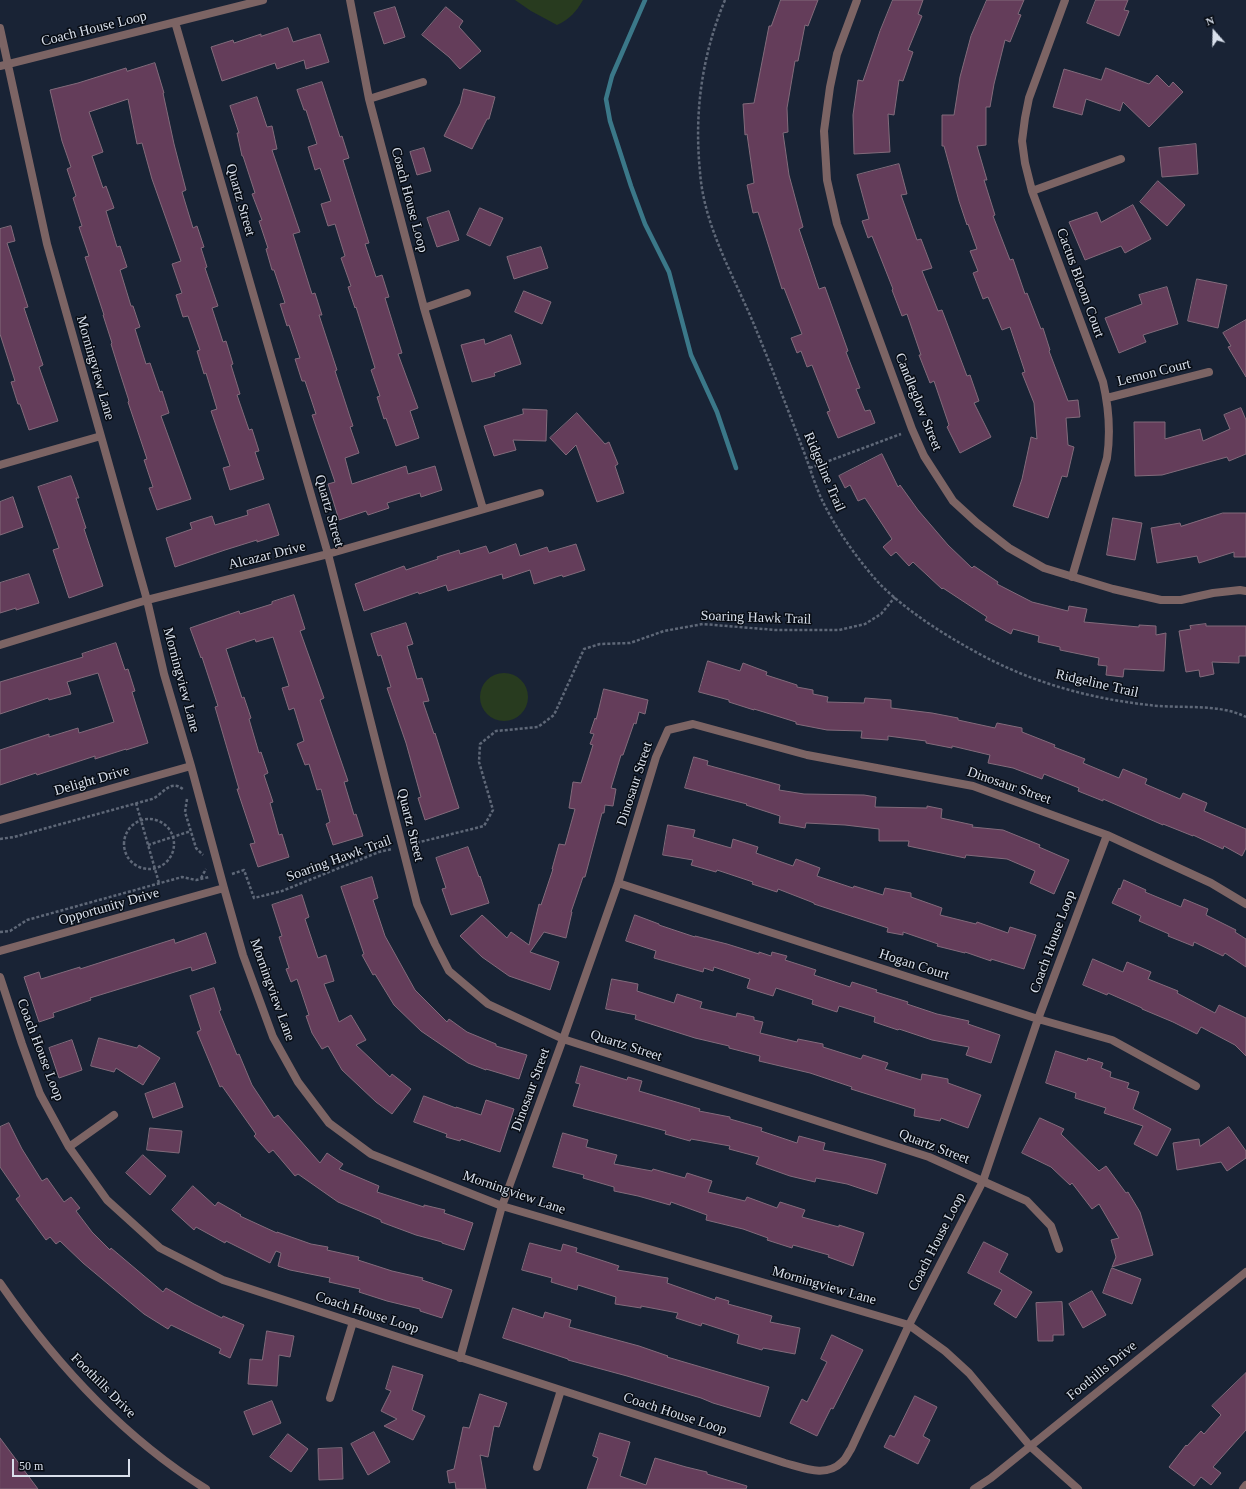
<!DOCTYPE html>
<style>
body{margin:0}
#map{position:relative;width:1246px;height:1489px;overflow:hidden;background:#192335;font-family:Georgia,serif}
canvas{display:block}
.north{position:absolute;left:1194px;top:12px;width:40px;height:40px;-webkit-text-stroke:3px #080d15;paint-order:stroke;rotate:340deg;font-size:11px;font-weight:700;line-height:16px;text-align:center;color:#d9e0ec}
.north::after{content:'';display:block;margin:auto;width:14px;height:18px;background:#d9e0ec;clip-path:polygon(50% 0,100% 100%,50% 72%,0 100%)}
.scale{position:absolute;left:12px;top:1459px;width:118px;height:18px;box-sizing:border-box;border:2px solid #d9e0ec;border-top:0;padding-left:5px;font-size:12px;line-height:14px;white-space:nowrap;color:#d9e0ec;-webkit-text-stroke:3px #080d15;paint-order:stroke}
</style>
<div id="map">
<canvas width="1246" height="1489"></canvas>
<div class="north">N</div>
<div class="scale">50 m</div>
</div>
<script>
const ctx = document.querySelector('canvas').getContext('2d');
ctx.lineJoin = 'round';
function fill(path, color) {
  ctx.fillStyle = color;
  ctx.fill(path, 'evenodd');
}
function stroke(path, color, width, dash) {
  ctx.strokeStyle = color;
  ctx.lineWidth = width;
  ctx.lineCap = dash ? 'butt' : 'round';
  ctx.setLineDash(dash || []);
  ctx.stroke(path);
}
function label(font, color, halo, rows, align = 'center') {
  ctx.font = font + ' Georgia,serif';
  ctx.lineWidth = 3;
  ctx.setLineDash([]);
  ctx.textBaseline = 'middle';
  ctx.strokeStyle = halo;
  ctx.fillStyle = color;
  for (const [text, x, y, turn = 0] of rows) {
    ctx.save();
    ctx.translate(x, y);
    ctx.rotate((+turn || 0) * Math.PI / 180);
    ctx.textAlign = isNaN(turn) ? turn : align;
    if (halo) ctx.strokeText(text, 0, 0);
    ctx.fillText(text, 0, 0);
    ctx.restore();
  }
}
const green = new Path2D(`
 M515 0H583C576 12 570 19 557 25L531 11Z
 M480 697a24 24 0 1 1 48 0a24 24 0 1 1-48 0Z`);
const stream = new Path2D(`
 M645 0 612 76 606 99 610 121 631 186 645 224 669 272 691 355 717 412 736 468`);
const building = new Path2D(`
 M781 0H818L808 26 805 25 798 61H795L787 108 788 132 783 133 789 175 803 227 799 229 819 289 825 287 848 351 846 352 860 388 856 389 865 411 870 410 875 423 838 438 827 412 830 411 812 365 807 367 801 351 797 353 791 338 802 334 784 288 782 289 758 212 753 213 747 185 754 183 747 134 745 135 743 104 754 103 769 26H771Z
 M893 0H923L918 14 922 16 908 50 913 52 903 81 899 80 894 115 888 114 890 152 854 154 853 115 858 80 863 81 880 31Z
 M987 0H1024L1018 14 1021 15 1010 42 1005 40 994 84 990 107H986V145L977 146 987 180H984L995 215 993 216 1010 260 1013 259 1025 294 1027 293 1041 329 1043 328 1050 350 1049 351 1068 401 1078 400 1080 417 1066 418 1068 445 1074 447 1067 477 1062 476 1048 518 1013 506 1022 479 1031 437 1037 439 1034 403 1022 373 1025 372 1010 327 1002 330 988 297 983 299 973 273 978 271 970 251 977 249 968 224 967 225 959 201 944 146H942V115H954L960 77 971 36Z
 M1096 0H1128L1124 10 1129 11 1119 36 1087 23Z
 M395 7 405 37 384 44 374 13Z
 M446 7 463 21 459 27 481 51 460 69 449 57 422 35Z
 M288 28 293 42 320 34 329 62 306 69 304 60 277 69 275 63 222 81 211 47 233 40 234 43 261 34V36Z
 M155 63 164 93H163L174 144 186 190 182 192 193 228 197 226 204 247 201 248 207 267 205 268 218 306 212 308 223 342 226 341 233 364 231 365 240 394 237 395 249 430 252 429 259 451 255 452 264 479 230 490 223 468 230 466 211 411 217 409 206 373 204 374 197 351 200 350 188 316 183 317 176 295 182 293 172 264 181 261 152 179 142 143 137 144 128 99 89 112 103 152 92 156 103 188 106 186 114 208 106 211 117 247 120 246 127 267 120 270 131 306H133L140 327 135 329 146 364 150 363 160 392 162 391 169 413 161 416 191 499 157 510 149 488 153 487 144 460 147 459 128 402 129 401 120 373 111 344 112 343 103 315H104L85 257 89 256 79 227 82 226 73 198 76 196 67 169 71 167 62 141 50 90 78 83 126 68 127 71Z
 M1106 68 1149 84 1157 75 1169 87 1173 82 1183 92 1149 127 1123 102 1120 111 1086 99 1082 115 1053 107 1064 69 1101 80Z
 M322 82 340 137 342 136 349 158 343 160 369 243 365 244 376 277 382 275 389 297 385 298 402 353 398 354 418 408 410 411 419 438 396 446 386 418 384 419 377 397 380 396 371 370 375 368 356 307 355 308 348 287 351 286 341 258 345 256 335 224 328 226 321 204 331 201 320 168 315 170 308 147 317 144 306 110H304L297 90Z
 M464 89 495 97 489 119H487L472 149 444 136 460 104Z
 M257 97 267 127 272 126 277 149 272 150 300 232 293 234 312 294 315 293 322 315H319L337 370 335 371 353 426 350 427 359 453 345 458 352 484 406 466 408 474 435 466 442 490 421 497 420 493 387 503 389 508 368 515 366 511 339 520 328 484 335 482 312 415 316 414 305 381H302L295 359 300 358 289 325 287 326 280 304 285 303 274 270H272L266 249 268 248 259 221 262 220 252 194 255 193 243 156H242L237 133H239L230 106Z
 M1196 144 1198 174 1162 177 1159 148Z
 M424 148 431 171 417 175 410 152Z
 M899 164 907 194 901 195 917 240 921 239 932 268 922 271 938 311 942 310 967 376 970 375 979 401 974 403 991 437 960 453 947 427 949 425 934 381 930 383 919 355H921L907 314 902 316 892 290 893 289 872 236 868 238 862 221 869 219 857 175Z
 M1158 181 1185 205 1167 226 1140 202Z
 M1133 205 1151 239 1125 253 1121 246 1085 260 1069 222 1097 212 1101 222Z
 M480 208 503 218 490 246 467 235Z
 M449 211 459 240 437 247 427 218Z
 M11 226 15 241 7 243 28 307 24 308 43 365 39 367 58 421 29 430 20 404H18L11 382 15 381 0 334V229Z
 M541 247 548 268 514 279 507 257Z
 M1197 279 1227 285 1218 328 1188 321Z
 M1167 287 1178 324 1143 335 1146 342 1119 353 1105 318 1142 304 1139 295Z
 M524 291 551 302 542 324 515 312Z
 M1246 320V377L1228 347 1231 346 1223 333Z
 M511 335 521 364 494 373 495 376 472 382 461 345 484 339 485 344Z
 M1241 408 1246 420V454L1229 461 1227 457 1162 475 1135 476 1134 422H1165V439L1200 429 1203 441 1230 429 1224 415Z
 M523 409 547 410 546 441 513 440 516 450 494 456 484 426 523 414Z
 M577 413 605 444 609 442 618 464 615 466 624 493 597 502 576 445 566 455 550 438Z
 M882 454 898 487 900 485 918 510 948 545 972 568 974 566 998 582 997 584 1032 602 1068 611 1069 606 1087 609 1084 622 1139 627V625L1156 626V635L1166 633 1164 671 1124 669 1123 677 1106 675 1107 666 1098 665 1099 658 1060 650V647L1038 642 1039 636 1013 629 1011 634 985 620 987 617 943 588 942 589 913 562 909 566 896 552 891 556 883 547 892 539 865 498 858 501 850 485 845 488 839 476Z
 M71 476 79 498H76L86 528 84 529 103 586 69 598 53 550 59 548 38 487Z
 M13 497 23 527 0 535V502Z
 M269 504 279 535 257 542V540L225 550 175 567 166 538 192 529 190 523 212 516 215 525 248 515 247 511Z
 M1223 513H1246V557H1234V552L1199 563 1197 556 1157 563 1151 528 1180 523 1181 526Z
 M1113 518 1142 523 1135 560 1107 555Z
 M516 544 520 556 547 547 549 552 576 544 585 570 563 577 562 575 534 584 530 570 503 579 502 574 448 591 446 585 419 594 418 592 364 611 355 584 404 566 406 570 438 559 437 557 459 550 460 554 486 546 489 553Z
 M29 574 39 603 16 610V608L0 613V583Z
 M294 595 305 629 300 631 324 698 320 700 348 781 344 782 354 815 356 814 363 836 333 845 326 824 330 822 321 789 317 790 309 764 305 765 297 744 304 741 294 708 289 710 282 688 289 686 273 637 256 642 255 639 226 649 242 698 244 697 251 718 249 719 259 753 261 752 268 773 264 775 273 802 270 803 279 835 282 834 289 857 258 867 250 844 255 843 237 789H239L215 707 218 706 202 657 201 658 190 628 239 611 240 614 272 604V602Z
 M406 623 413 644 407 646 417 679 422 678 429 701 423 702 434 734 435 733 459 808 425 820 418 798 421 797 406 743 387 688 391 687 381 655 378 656 371 634Z
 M1206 624V626H1246V656H1239V663L1212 662 1214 674 1200 677 1199 670 1186 672 1179 631 1191 629 1190 626Z
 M116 643 125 670 128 669 135 691 132 692 148 743 126 750V749L95 759V756L37 775 36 773 0 785V750L49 734V737L78 728 79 733 114 722 98 673 67 682 71 694 49 700 48 698 0 714V682L83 657 82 654Z
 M708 661 740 671 743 663 767 672 766 675 797 685V687L813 690V694L828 697 827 702 864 703 865 698 891 700V708L932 713 958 718V720L995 728 997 723 1022 728V732L1055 745 1054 747 1085 759 1083 763 1119 778 1123 769 1147 779 1145 784 1180 799 1183 793 1207 803 1204 811 1246 829V848L1242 856 1224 846 1223 849 1193 835V836L1163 824V825L1103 799V801L1078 791 1079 788 1044 774 1042 779 1013 768 988 763 990 755 952 746V748L926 743V741L888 736V740L861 738 862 731 827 730 796 724V722L754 709V710L729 702V700L699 692Z
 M604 689 648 700 645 714 639 712 636 724 634 723 623 755H621L611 788 616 789 613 806 605 805 604 813H602L585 877H583L571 912H572L566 938 544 932 530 952 559 962 550 990 509 976 482 957 460 936 482 915 507 938 511 932 529 945 539 904 541 905 553 869H552L559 844 565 845 575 809 569 808 573 782 581 783 593 745 590 744 594 734 590 733 595 718 596 719Z
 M694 757 708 761 707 765 780 785 779 790 804 794 864 795 876 797 875 807 927 808V806L942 809 941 818 973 825 972 827 1003 830 1040 845 1039 847 1069 860 1054 894 1030 883 1035 871 1007 859 966 855 965 858 908 846 909 841H879V829L845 825 806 823 805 828 779 823 780 816 746 805 747 804 685 788Z
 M668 825 695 830 693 837 731 848 733 839 758 847 756 853 793 866 796 859 820 868 817 876 853 888 854 886 883 895 885 888 911 893V897L942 908 940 915 976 924 977 922 1008 933 1010 927 1036 935 1024 969 991 959V961L965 952V953L937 946 938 944 903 932V935L887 932 888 928 814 904V903L778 889 777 892 752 884 753 882 717 870 716 872 691 865 693 860 663 855Z
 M468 847 479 877 480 876 489 903 451 915 442 889 446 888 436 858Z
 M372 877 378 898 373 900 385 936 415 990 447 1022 449 1019 467 1032 496 1044V1046L527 1055 519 1079 486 1069V1070L468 1063 421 1031 394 1005 375 974 373 975 362 955 364 954 341 887Z
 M1124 880 1146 890 1145 892 1181 907 1184 899 1208 909 1206 915 1236 930 1235 932 1246 939V967L1225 953 1223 956 1194 942 1193 946 1168 936 1169 934 1139 921 1141 916 1112 903 1119 888 1120 889Z
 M302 895 309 917 305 919 318 958 326 955 334 981 324 984 339 1022 351 1015 366 1040 356 1045 390 1077 392 1074 411 1089 392 1114 376 1102 342 1070 328 1046 322 1049 312 1033 306 1016 309 1015 297 979 291 982 286 969 289 968 279 937 282 936 272 905Z
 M635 915 659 924V925L695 937V936L727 944 759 954V952L771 956 772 952 787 956 785 960 816 970 814 975 850 987 852 982 877 990 876 992 908 1002 907 1004 937 1014 969 1021 968 1024 1000 1035 991 1063 966 1055 969 1047 932 1040 899 1029 898 1030 874 1022 875 1017 839 1006 837 1012 812 1004 813 1000 776 988 773 996 747 988 750 979 714 967 713 971 704 968 703 972 654 958 656 951 626 941Z
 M206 933 216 963 192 971 191 967 90 998 91 1000 53 1013 54 1017 39 1022 24 977 39 972 41 979 80 967V969L174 939 175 943Z
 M1093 959 1123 972 1127 962 1151 972 1148 979 1178 991 1177 993 1215 1013 1219 1005 1246 1018V1056L1235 1045 1201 1027 1197 1034 1173 1022 1142 1009V1008L1108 993 1107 995 1083 985Z
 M612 979 638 984 637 991 674 1003 677 994 702 1002 700 1008 736 1017 737 1013 754 1017V1020L763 1022 760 1033 797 1042 798 1039 823 1044V1047L861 1059 863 1055 888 1063 885 1069 921 1080 922 1074 948 1079V1083L981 1095 968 1128 941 1118 940 1121 914 1116 915 1109 851 1089 852 1087 810 1073 759 1061 760 1056 729 1048V1046L695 1038 635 1019 636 1015 606 1009Z
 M214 988 221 1010 219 1011 237 1055 239 1054 252 1085 274 1118 278 1115 320 1163 327 1153 343 1164 339 1169 379 1186 377 1192 424 1207V1205L445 1210 444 1213 473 1223 464 1250 442 1243V1242L416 1235 381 1222V1220L338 1202 298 1174 295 1176 273 1150 269 1153 254 1136 256 1134 222 1086 220 1087 197 1032 201 1030 190 996Z
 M99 1038 137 1048 139 1045 160 1058 143 1085 116 1068 114 1072 91 1066Z
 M72 1040 82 1070 59 1078 49 1048Z
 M1056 1051 1087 1061 1088 1058 1103 1063 1101 1068 1111 1072 1110 1077 1129 1083 1127 1088 1139 1092 1133 1109 1171 1129 1157 1156 1134 1144 1143 1126 1104 1113 1106 1108 1075 1098 1076 1093 1046 1083Z
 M581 1066 627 1080 628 1077 642 1081 639 1091 700 1109 699 1111 730 1117V1119L762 1128 761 1131 797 1143 799 1136 825 1143 823 1150 873 1160 886 1164 877 1194 847 1184 816 1178 815 1182 790 1176 756 1164 759 1157 729 1149 730 1146 691 1139 690 1141 665 1134 666 1131 573 1106 580 1084 576 1083Z
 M175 1083 183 1107 153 1118 145 1094Z
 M424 1096 456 1108V1107L481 1115 486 1100 514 1109 500 1152 461 1139 460 1141 446 1137 447 1134 414 1122Z
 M1040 1118 1064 1129 1061 1134 1099 1171 1106 1166 1126 1193 1128 1192 1140 1212 1153 1255 1112 1267 1116 1257 1111 1240 1119 1238 1099 1204 1092 1209 1072 1183 1070 1185 1051 1167 1022 1153Z
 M9 1123 22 1149 42 1181 47 1178 64 1202 71 1197 80 1208 76 1211 92 1232 110 1250 111 1248 163 1292 166 1288 194 1304 222 1318 223 1316 244 1325 230 1358 219 1353 221 1349 171 1325 168 1329 144 1314 83 1263 60 1241 56 1244 50 1237 46 1240 16 1199 20 1196 0 1167V1127Z
 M1229 1127 1246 1151V1158L1227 1171 1221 1162 1177 1170 1173 1143 1199 1139 1200 1146Z
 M150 1128 182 1131 179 1153 147 1150Z
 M563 1133 588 1140 586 1147 617 1155 614 1164 652 1171 653 1169 685 1178 687 1173 712 1181 708 1192 745 1201 747 1197 777 1208 780 1202 805 1210 802 1217 839 1227V1225L864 1233 853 1266 828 1257 829 1255 793 1245 792 1248 767 1240 768 1238 743 1229 706 1220 707 1215 671 1202 670 1205 638 1196 614 1191V1187L583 1178 584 1175 553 1167Z
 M143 1155 166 1176 150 1195 126 1173Z
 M193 1186 215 1206 218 1202 241 1215 240 1216 277 1233V1232L311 1244 328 1247 327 1250 359 1257 358 1260 392 1271 423 1278 422 1280 452 1290 442 1318 420 1311V1309L387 1301 359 1292 360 1289 329 1282 330 1278 290 1270 278 1266 281 1253 276 1251 270 1263 226 1241 225 1243 196 1227 194 1230 172 1210Z
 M984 1242 1008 1254 999 1272 1032 1292 1016 1318 994 1304 1002 1290 968 1273Z
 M530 1243 561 1251 563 1244 577 1248 576 1252 619 1266 617 1270 668 1278 667 1283 715 1300 716 1297 729 1301 728 1304 772 1316 770 1322 800 1328 795 1354 763 1348 762 1350 737 1343 739 1335 702 1323 701 1326 676 1318 678 1313 641 1306V1308L615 1304 616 1297 578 1285 577 1290 551 1282 552 1278 522 1270Z
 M1112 1268 1141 1279 1132 1304 1103 1293Z
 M1092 1291 1106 1315 1083 1328 1069 1304Z
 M1062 1302 1064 1335H1053V1341H1038L1036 1303Z
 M513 1308 543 1318 545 1312 571 1320 569 1327 639 1346 668 1356 667 1357 769 1387 760 1417 713 1403 701 1398 627 1376 568 1360V1359L503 1338Z
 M267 1331 294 1336 290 1357 279 1355 277 1386 248 1384 250 1359 262 1360Z
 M832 1335 863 1350 833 1409 831 1408 817 1436 790 1423 802 1399 807 1402 827 1362 821 1359Z
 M393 1366 423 1375 412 1410 425 1416 413 1440 384 1426 397 1419 381 1411 391 1391 386 1389Z
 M1246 1373V1430L1213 1467 1221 1473 1211 1485 1201 1477 1194 1486 1169 1467 1186 1445 1187 1446 1201 1431 1204 1434 1221 1415 1212 1406Z
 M480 1394 507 1403 499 1427 494 1426 488 1457 480 1455 486 1489H456L455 1482 449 1483 447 1471 454 1469 463 1427 469 1428Z
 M915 1396 937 1407 923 1436 930 1440 918 1464 884 1447 890 1435 894 1437Z
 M272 1401 281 1423 253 1435 244 1412Z
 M374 1432 390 1462 368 1475 351 1444Z
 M600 1433 630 1442 620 1476 646 1485 655 1458 686 1467 707 1472V1474L747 1486 746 1489H587L598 1458 593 1456Z
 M288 1434 308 1449 291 1472 270 1457Z
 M0 1438 38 1489H0Z
 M342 1448 343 1479 319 1480 318 1449Z`);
const path = new Path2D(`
 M725 0C702 55 694 112 700 172 704 227 734 276 755 327 772 368 788 410 804 452 810 468 815 485 822 500 836 529 856 557 877 581 906 612 954 641 991 660 1041 685 1094 699 1149 705 1179 709 1219 703 1246 717
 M810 468 901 434
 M187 799 185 812 196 848 203 855
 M136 803 159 883
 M124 844a25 25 0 1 1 50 0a25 25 0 1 1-50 0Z
 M0 839 14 837 152 799C164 794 170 778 184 790
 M412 844 484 826 493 810 479 762 480 744 496 731 538 727 554 715 584 649 600 644 630 643 664 631 703 624 775 630H839L865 624 881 614 895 597
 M148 845 191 831
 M232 874 244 870 254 898 282 891 379 852 392 849
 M201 878 206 869
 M0 932 10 931 27 920 182 877 196 880 209 877`);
const minor = new Path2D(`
 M350 0 369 99 424 308 483 509
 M857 0 837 54 830 87 824 131 827 180 837 224 912 429 924 456 953 501 977 523 1009 548 1044 568 1113 589 1161 600H1181L1213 593 1240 590 1246 591
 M1065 0 1029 98 1025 118 1022 141 1025 163 1032 191 1103 382C1109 408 1111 431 1107 458L1072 577
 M175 22 328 554 417 904 435 944 449 971 488 1004 563 1039 929 1157 1027 1201 1051 1226 1059 1249
 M0 28 47 244 147 600 164 674 191 766 224 888 243 955 273 1037 298 1082 329 1123 371 1154 502 1206 909 1325 945 1351 969 1373 1030 1446 1078 1489
 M0 66 263 0
 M369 99 423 82
 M1032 191 1121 159
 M424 308 467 293
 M1107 398 1209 372
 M0 465 101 436
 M0 645 147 600 328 554 540 493
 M0 820 191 766
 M618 883 1038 1019 1112 1040 1196 1086
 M0 951 224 888
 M0 977 22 1044 40 1094 69 1147 107 1200 160 1248 223 1280 785 1463C804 1468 826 1478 842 1462 846 1459 848 1453 851 1449L909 1325 983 1181 1038 1019 1107 835
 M69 1147 114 1115
 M460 1358 502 1206 563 1039 618 883 656 757 668 730 693 724 807 755 973 786 1107 835 1211 883 1246 904
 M330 1398 353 1322
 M537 1467 561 1390
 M1243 1489 1246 1485`);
const tertiary = new Path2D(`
 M0 1283C55 1363 123 1437 206 1489
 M974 1489 991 1478 1246 1272`);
const streetNames = [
 ["Coach House Loop",94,29,-14],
 ["Quartz Street",240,200,74],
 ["Coach House Loop",409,200,75],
 ["Cactus Bloom Court",1080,283,70],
 ["Morningview Lane",95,368,74],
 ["Lemon Court",1154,373,-14],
 ["Candleglow Street",918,402,68],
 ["Ridgeline Trail",824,472,67],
 ["Quartz Street",329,511,74],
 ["Alcazar Drive",267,556,-14],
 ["Soaring Hawk Trail",756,618,2],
 ["Morningview Lane",181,680,75],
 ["Ridgeline Trail",1097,684,13],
 ["Delight Drive",92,781,-16],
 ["Dinosaur Street",635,784,-72],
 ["Dinosaur Street",1009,786,19],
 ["Quartz Street",410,825,76],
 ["Soaring Hawk Trail",339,859,-20],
 ["Opportunity Drive",109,907,-16],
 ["Coach House Loop",1053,942,-70],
 ["Hogan Court",914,965,18],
 ["Morningview Lane",272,990,70],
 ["Quartz Street",626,1046,18],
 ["Coach House Loop",40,1050,69],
 ["Dinosaur Street",531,1090,-70],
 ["Quartz Street",934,1147,21],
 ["Morningview Lane",514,1193,19],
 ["Coach House Loop",937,1242,-63],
 ["Morningview Lane",824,1286,16],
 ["Coach House Loop",367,1313,18],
 ["Foothills Drive",1102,1371,-39],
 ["Foothills Drive",103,1386,45],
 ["Coach House Loop",675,1414,18]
];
fill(green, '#283b1f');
stroke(stream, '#3b7889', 4.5);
fill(building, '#643d5a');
stroke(building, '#826b7b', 1);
stroke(path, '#5f6878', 2.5, [3, 2]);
stroke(minor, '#7c6464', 8);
stroke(tertiary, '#7c6464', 8);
label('14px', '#d9e0ec', '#080d15', streetNames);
</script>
